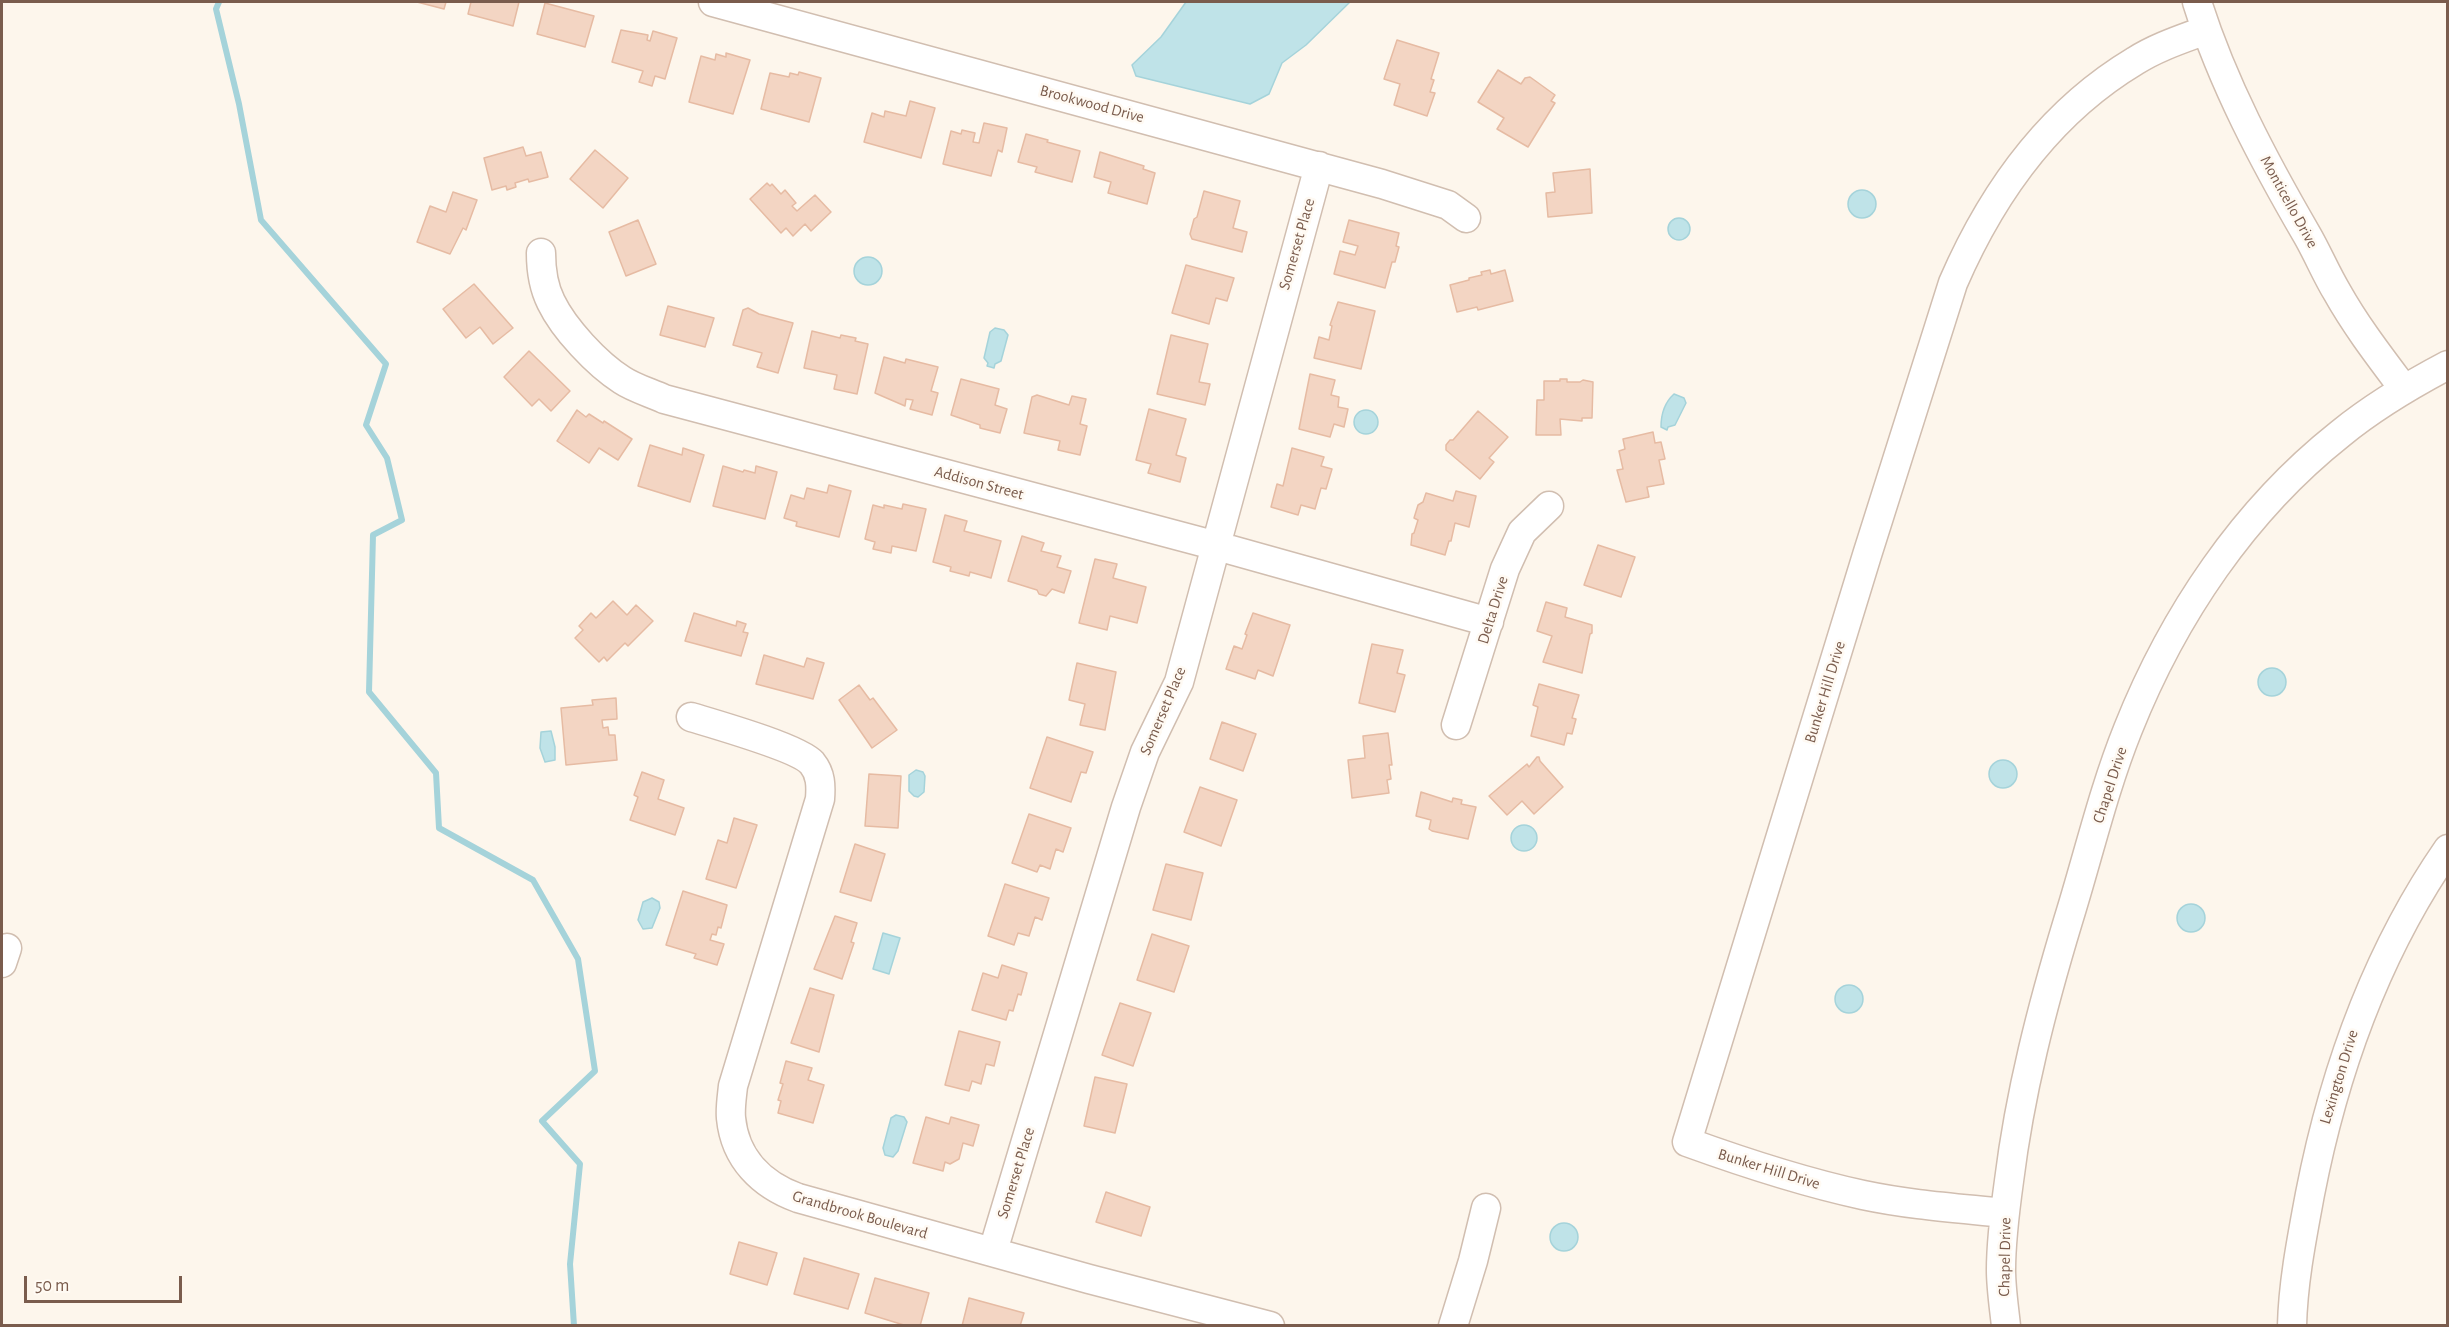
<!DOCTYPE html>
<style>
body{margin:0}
#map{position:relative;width:2449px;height:1327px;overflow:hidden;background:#fdf6ec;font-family:"Alegreya Sans",sans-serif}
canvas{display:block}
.frame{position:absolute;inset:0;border:3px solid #7a5c4d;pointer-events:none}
.scale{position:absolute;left:24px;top:1276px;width:158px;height:27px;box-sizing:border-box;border:3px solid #7a5c4d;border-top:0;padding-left:8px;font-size:18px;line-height:21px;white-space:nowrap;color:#7a5c4d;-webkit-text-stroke:4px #fffaf3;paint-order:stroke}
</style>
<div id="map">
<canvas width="2449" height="1327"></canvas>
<div class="frame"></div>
<div class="scale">50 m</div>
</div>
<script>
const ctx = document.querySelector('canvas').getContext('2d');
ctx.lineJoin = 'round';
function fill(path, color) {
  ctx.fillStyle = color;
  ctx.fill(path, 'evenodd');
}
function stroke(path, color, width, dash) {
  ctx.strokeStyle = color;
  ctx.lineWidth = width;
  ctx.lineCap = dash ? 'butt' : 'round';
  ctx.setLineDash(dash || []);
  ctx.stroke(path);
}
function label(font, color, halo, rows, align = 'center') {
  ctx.font = font + ' "Alegreya Sans",sans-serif';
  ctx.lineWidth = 5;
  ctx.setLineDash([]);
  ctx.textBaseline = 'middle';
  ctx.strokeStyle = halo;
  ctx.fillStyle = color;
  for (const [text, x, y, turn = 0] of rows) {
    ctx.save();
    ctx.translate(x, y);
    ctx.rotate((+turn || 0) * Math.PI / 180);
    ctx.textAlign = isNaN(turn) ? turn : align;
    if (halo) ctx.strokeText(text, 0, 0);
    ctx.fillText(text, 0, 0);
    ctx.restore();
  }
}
const water = new Path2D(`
 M1186 2H1350L1306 45 1282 63 1269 94 1250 104 1136 76 1132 65 1161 37Z
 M1848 204a14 14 0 1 1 28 0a14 14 0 1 1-28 0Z
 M1668 229a11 11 0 1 1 22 0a11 11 0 1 1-22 0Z
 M854 271a14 14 0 1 1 28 0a14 14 0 1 1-28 0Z
 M995 328 1004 330 1008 335 1001 361 995 364 994 368 987 366 988 363 984 358 990 332Z
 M1674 394 1684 398 1686 403 1675 425 1668 427 1667 430 1661 427C1661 416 1664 403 1674 394Z
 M1354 422a12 12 0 1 1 24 0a12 12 0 1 1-24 0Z
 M2258 682a14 14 0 1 1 28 0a14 14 0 1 1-28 0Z
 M551 731 555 747V760L545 762 540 748 541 732Z
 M1989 774a14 14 0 1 1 28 0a14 14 0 1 1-28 0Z
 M916 770 923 772 925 776 924 792 918 797 914 796 909 791V775Z
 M1511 838a13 13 0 1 1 26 0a13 13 0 1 1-26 0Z
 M652 898 659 902 660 908 652 928 643 929 638 920 643 902Z
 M2177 918a14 14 0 1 1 28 0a14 14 0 1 1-28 0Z
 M883 933 900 938 889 974 873 969Z
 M1835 999a14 14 0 1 1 28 0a14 14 0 1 1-28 0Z
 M896 1115 904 1117 907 1122 898 1151 893 1157 885 1155 883 1148 891 1118Z
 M1550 1237a14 14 0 1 1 28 0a14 14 0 1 1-28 0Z`);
const stream = new Path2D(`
 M219 2 216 9 239 104 261 220 386 364 366 425 387 458 402 520 373 535 369 692 436 773 439 828 533 880 578 959 595 1071 542 1121 580 1164 570 1264 574 1326`);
const building = new Path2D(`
 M417 2H446L444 9Z
 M471 2H519L513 26 468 14Z
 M545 3 594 16 585 47 537 34Z
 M621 30 648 35 647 40 650 41 653 31 677 38 665 79 655 76 652 86 639 82 643 71 612 62Z
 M1397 40 1439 53 1431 79 1434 80 1430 92 1435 93 1427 116 1394 105 1400 84 1384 79Z
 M726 53 750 60 733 114 689 102 701 56 715 60 716 54 726 57Z
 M1498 70 1521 84 1525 78 1530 77 1555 95 1551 101 1555 103 1528 147 1497 129 1504 118 1478 102Z
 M799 72 821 78 809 122 761 109 770 73 789 77 790 73 798 75Z
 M910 101 935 108 921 158 864 142 872 113 884 117 885 111 906 116Z
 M984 123 1007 128 1002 152 998 150 991 176 943 164 951 131 961 134 962 130 975 133 973 142 979 143Z
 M1026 134 1048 140 1047 142 1080 151 1072 182 1035 172 1037 167 1018 162Z
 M523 147 526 156 541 152 548 177 529 182 528 179 515 183 516 187 507 190 506 186 492 190 484 158Z
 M595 150 628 178 603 208 570 179Z
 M1100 152 1144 166 1143 169 1155 173 1147 204 1108 193 1111 182 1094 177Z
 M1590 169 1592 213 1548 217 1546 193 1555 192 1553 173Z
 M767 183 770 186 772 184 781 194 785 190 796 203 792 206 797 211 815 195 831 212 811 231 805 224 793 236 786 228 781 233 750 199Z
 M1204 191 1240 201 1233 228 1247 232 1242 252 1192 239 1190 234 1194 219 1197 217Z
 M453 192 477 200 466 230 463 228 450 254 417 242 430 206 446 212Z
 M638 220 656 264 626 276 609 232Z
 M1349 220 1399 233 1396 246 1399 247 1395 262H1392L1385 288 1334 274 1340 251 1355 255 1358 246 1343 242Z
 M1186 265 1234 278 1227 301 1216 298 1209 324 1172 313Z
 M1490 270 1491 274 1505 270 1513 301 1478 310 1477 307 1457 312 1450 285 1469 280V278L1482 275 1481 272Z
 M474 284 513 328 493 344 480 327 466 338 443 309Z
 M1338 302 1375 311 1361 369 1314 358 1319 337 1329 340 1332 326 1330 325Z
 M668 306 714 318 705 347 660 335Z
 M748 308 759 314 793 323 778 373 757 367 762 353 733 345 743 310Z
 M812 331 840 338 841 335 856 338 855 341 868 344 857 394 834 389 837 375 804 368Z
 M1171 335 1208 344 1199 382 1210 384 1205 405 1157 394Z
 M529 351 570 391 551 411 539 399 532 406 504 377Z
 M884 357 905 363 906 359 938 367 931 391 938 393 932 415 910 409 913 400 906 399 905 406 875 393Z
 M1310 374 1335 380 1331 395 1339 397 1338 407 1348 409 1344 427 1334 424 1330 437 1299 429Z
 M961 379 999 389 995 405 1007 409 1000 433 980 428V425L951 415Z
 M1560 379H1567V382H1580L1583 380 1593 382 1592 418H1582V421L1560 419 1561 435H1536L1537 400H1544V381H1560Z
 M1037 395 1069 405 1072 396 1086 399 1080 424 1087 426 1080 455 1058 450 1060 441 1024 433 1032 397Z
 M1149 409 1186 419 1176 455 1186 458 1180 482 1148 473 1151 464 1136 460Z
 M577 410 586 417 589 414 603 423 604 421 632 439 618 460 599 448 589 463 557 441Z
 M1478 411 1508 437 1489 458 1494 462 1480 479 1446 450V445L1450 440H1453Z
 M1653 432 1655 443 1661 442 1665 459 1659 460 1664 484 1647 487 1649 497 1626 502 1617 470 1623 469 1619 451 1625 449 1623 439Z
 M650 445 682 455 683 448 704 455 690 502 638 486Z
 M1292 448 1324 457 1321 466 1332 469 1326 489 1321 488 1315 509 1301 505 1298 515 1271 507 1277 484 1283 486Z
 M723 466 743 472 744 470 755 473 756 466 777 472 765 519 713 506Z
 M829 485 851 491 839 537 796 526 797 522 784 518 791 495 804 499 807 488 827 493Z
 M1456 491 1476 496 1469 527 1455 523 1451 541H1449L1445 555 1411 545 1412 534 1414 533 1418 520 1414 518 1418 505 1423 502 1426 493 1453 501Z
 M903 504 926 509 916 551 892 546 891 553 873 549 875 542 865 539 873 505 884 508V505L902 509Z
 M945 515 967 521 964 531 1001 541 991 578 970 572 969 576 950 571 951 567 933 562Z
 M1022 536 1044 543 1041 551 1061 556 1057 567 1071 571 1064 593 1052 589 1046 596 1039 594 1037 590 1008 581Z
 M1598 545 1635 557 1621 597 1584 585Z
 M1095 559 1117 564 1113 578 1146 587 1137 623 1110 616 1107 630 1079 623Z
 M613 601 627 615 636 605 653 621 628 646 625 643 607 661 604 657 599 662 575 638 583 630 579 626 591 613 596 618Z
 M1546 602 1567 608 1565 617 1592 625V633L1590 634 1582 673 1543 662 1552 636 1537 631Z
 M694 613 736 626 737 621 746 624 743 632 748 633 741 656 685 641Z
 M1253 613 1290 625 1273 676 1258 670 1255 679 1226 669 1234 646 1242 649 1247 635 1245 634Z
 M1372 644 1403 650 1397 673 1405 675 1395 712 1359 703Z
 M764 655 804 667 807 658 824 663 813 699 756 684Z
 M1077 663 1116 672 1105 730 1080 725 1085 704 1069 700Z
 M1539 684 1579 695 1572 718 1576 719 1572 734 1567 733 1564 745 1531 736 1538 707 1533 705Z
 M859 685 870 700 873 698 897 730 872 748 839 700Z
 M616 698 617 719 602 720 603 728 608 727 609 735H615L617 760 566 765 561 708 593 705 592 700Z
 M1222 722 1256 734 1243 771 1210 759Z
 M1388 733 1392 765H1389L1391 779 1387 780 1389 793 1352 798 1348 760 1365 758 1363 736Z
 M1047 737 1093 752 1086 773 1081 772 1071 802 1030 788Z
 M1537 757H1539L1540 761 1563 787 1534 814 1522 801 1507 815 1489 796 1527 764 1529 767Z
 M642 772 664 780 658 799 684 808 675 835 630 820 638 797 634 795Z
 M869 774 901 776 898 828 865 826Z
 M1200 787 1237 800 1221 846 1184 832Z
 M1421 792 1452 802 1453 798 1462 800 1461 804 1476 807 1468 839 1432 831 1429 829 1431 820 1416 816Z
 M1029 814 1071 828 1063 852 1056 849 1050 869 1040 865 1037 872 1012 863Z
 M734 818 757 825 736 888 706 879 718 840 727 843Z
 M855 844 885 854 871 901 840 892Z
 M1166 864 1203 873 1191 920 1153 910Z
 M1005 884 1049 898 1042 920 1035 917 1029 936 1018 933 1014 945 988 936Z
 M683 891 727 905 721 928 718 927 716 935 712 934 710 940 724 944 717 965 694 958 696 954 666 945Z
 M835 916 857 923 851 942 854 943 842 979 814 969Z
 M1152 934 1189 946 1174 992 1137 980Z
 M1002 965 1027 973 1021 995 1018 994 1013 1011 1009 1010 1006 1020 972 1010 983 973 998 978Z
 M810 988 834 995 819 1052 791 1043Z
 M1120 1003 1151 1013 1133 1066 1102 1055Z
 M959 1031 1000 1042 994 1066 986 1064 981 1084 972 1081 969 1091 945 1085Z
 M786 1061 812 1068 808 1080 824 1085 813 1123 778 1113 781 1101 778 1100 783 1084 780 1083Z
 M1095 1077 1127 1084 1115 1133 1084 1126Z
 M926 1117 949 1124 951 1117 979 1125 973 1146 963 1143 959 1159 950 1164 945 1162 943 1171 913 1163Z
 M1106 1192 1150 1207 1141 1236 1096 1222Z
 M739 1242 777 1253 767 1285 730 1274Z
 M804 1258 859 1274 848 1309 794 1294Z
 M875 1278 929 1293 920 1326H907L865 1313Z
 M969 1298 1024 1313 1020 1326H962Z`);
const minor = new Path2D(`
 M713 2 1382 184 1448 205 1466 218
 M2197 2C2223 84 2264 161 2307 235 2318 254 2326 274 2337 292 2356 326 2380 357 2404 389
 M541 253C541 269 544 288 551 302 564 329 597 364 622 380 634 388 651 393 664 399L1217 546 1489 622
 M691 717C714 724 799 748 812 763 821 774 821 786 820 799L733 1086C732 1096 730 1108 731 1118 735 1159 762 1185 798 1198L1089 1279 1270 1326
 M1456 725 1505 569 1522 532 1549 506
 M2 963 7 948
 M2005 1213C1957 1208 1910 1205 1863 1195 1803 1182 1745 1163 1687 1142L1867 555 1953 283C1992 193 2050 112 2135 61 2157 47 2182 39 2206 30
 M993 1251 1126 807 1145 752 1179 682 1319 166
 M1453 1326 1473 1261 1486 1208
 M2006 1326C2004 1307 2001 1288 2001 1270 2001 1240 2005 1210 2009 1181 2020 1092 2042 1007 2068 921 2088 857 2103 791 2128 729 2173 616 2244 510 2340 434 2373 407 2410 385 2448 365
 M2292 1326C2293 1282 2302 1237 2310 1194 2334 1071 2376 953 2448 849`);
const streetNames = [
 ["Brookwood Drive",1092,104,15],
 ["Monticello Drive",2289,202,61],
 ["Somerset Place",1297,244,-74],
 ["Addison Street",979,483,15],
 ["Delta Drive",1493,610,-73],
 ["Bunker Hill Drive",1825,692,-73],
 ["Somerset Place",1163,711,-67],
 ["Chapel Drive",2110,785,-72],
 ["Lexington Drive",2339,1077,-73],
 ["Bunker Hill Drive",1769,1169,17],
 ["Somerset Place",1016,1173,-73],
 ["Grandbrook Boulevard",860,1215,16],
 ["Chapel Drive",2005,1257,-89]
];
fill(water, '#bfe3e8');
stroke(water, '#a5d3da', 1.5);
stroke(stream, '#a5d3da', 6);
fill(building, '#f3d5c3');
stroke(building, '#e6bba3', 1.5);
stroke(minor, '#d1beb0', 31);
stroke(minor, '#fff', 28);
label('16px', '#7a5c4d', '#fffaf3', streetNames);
</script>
